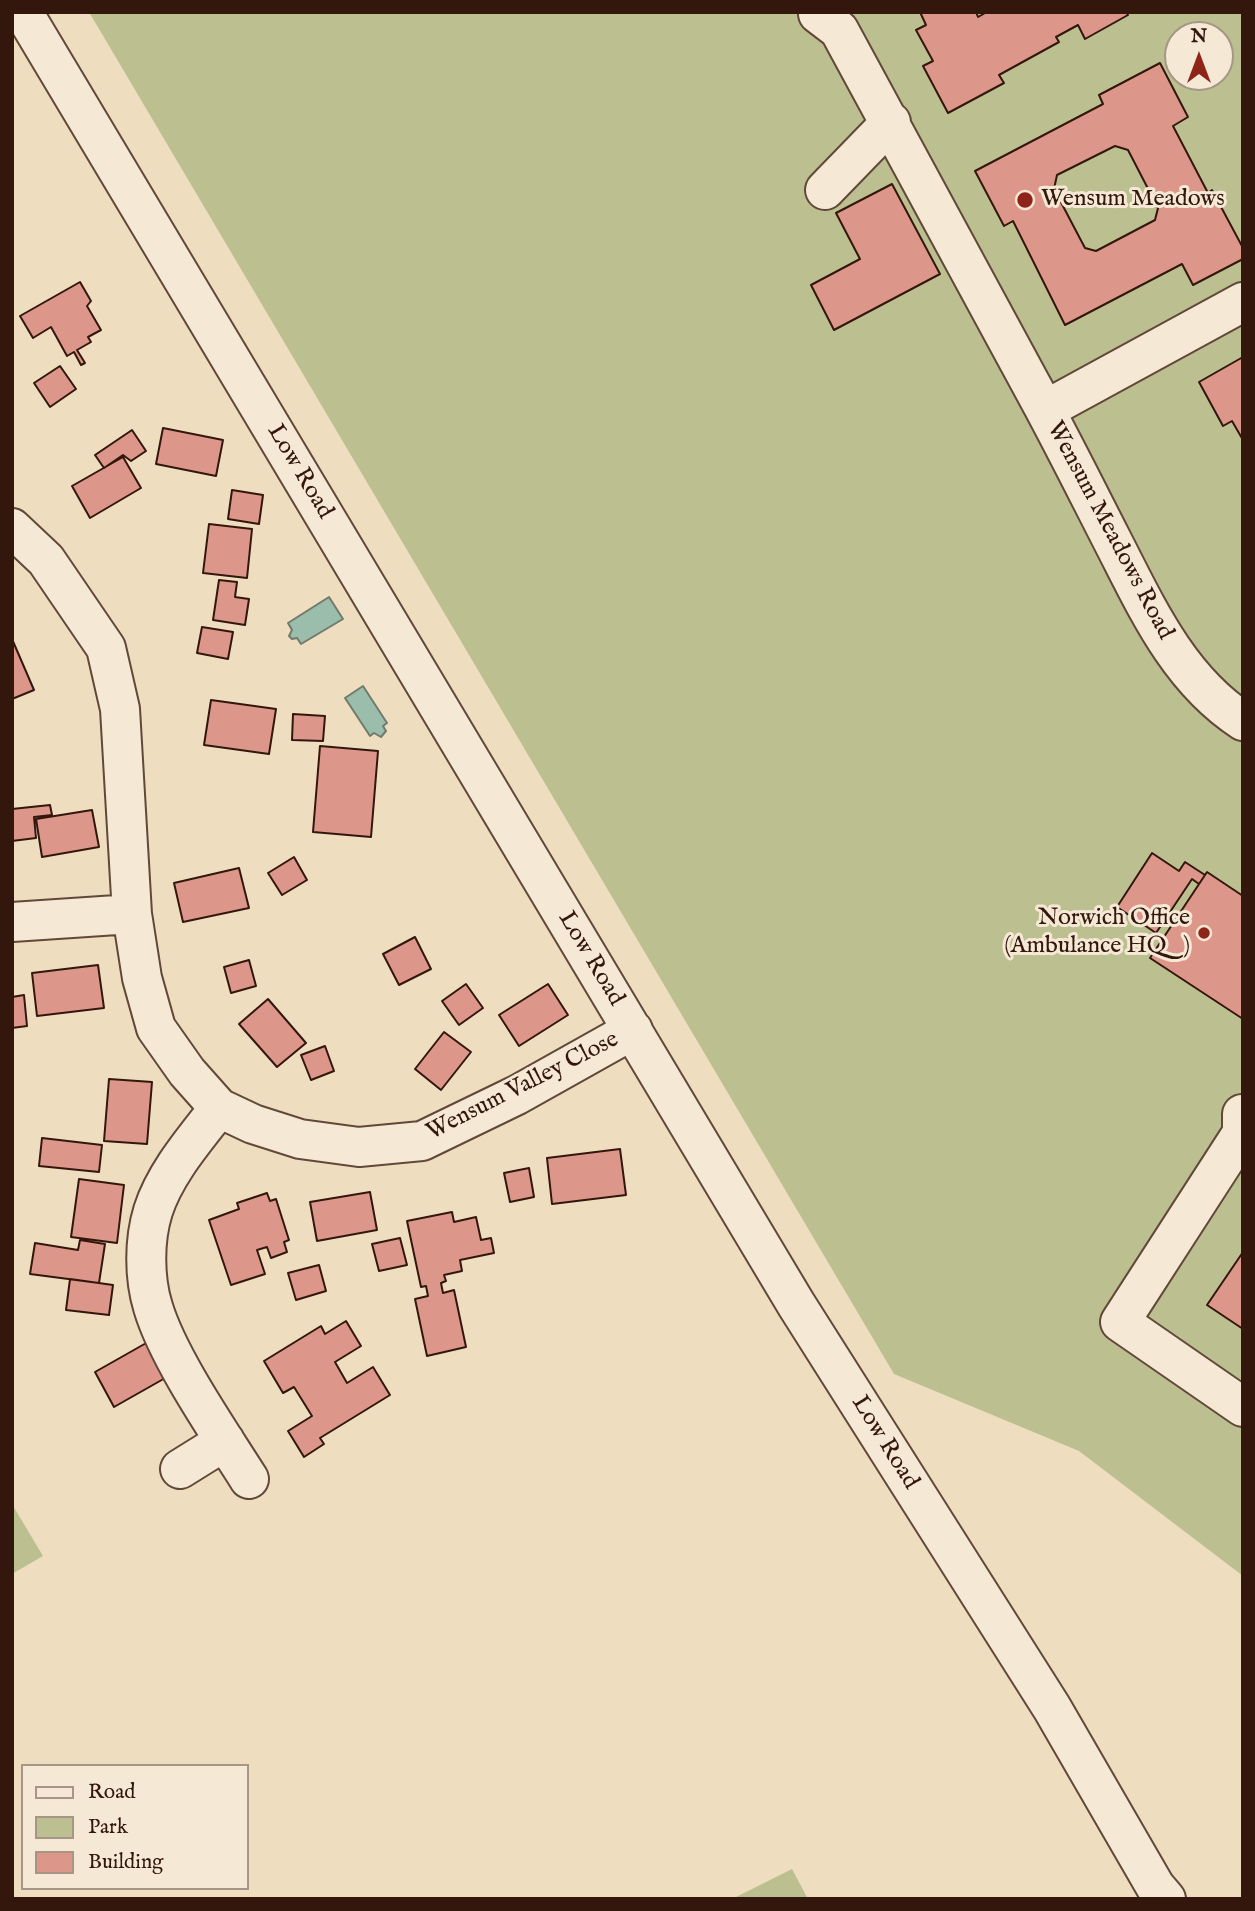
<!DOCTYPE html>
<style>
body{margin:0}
#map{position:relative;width:1255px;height:1911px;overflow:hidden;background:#efddc0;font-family:"IM FELL English",serif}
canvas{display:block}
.frame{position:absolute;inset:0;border:14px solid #33170c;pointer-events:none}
.legend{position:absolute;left:21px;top:1764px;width:228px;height:126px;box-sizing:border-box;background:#f5e9d6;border:2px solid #a79585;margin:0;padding:9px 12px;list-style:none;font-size:21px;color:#33170c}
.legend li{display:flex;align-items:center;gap:14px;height:35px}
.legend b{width:35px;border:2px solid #a79585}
.north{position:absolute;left:1164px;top:21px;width:70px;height:70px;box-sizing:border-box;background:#f5e9d6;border:2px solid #a79585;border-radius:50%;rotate:0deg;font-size:19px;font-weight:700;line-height:28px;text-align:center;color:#33170c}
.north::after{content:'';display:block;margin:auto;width:24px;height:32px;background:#8f2418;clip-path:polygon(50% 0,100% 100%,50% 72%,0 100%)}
</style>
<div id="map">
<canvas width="1255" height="1911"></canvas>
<div class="frame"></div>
<ul class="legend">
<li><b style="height:9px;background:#f5e9d6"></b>Road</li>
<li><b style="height:19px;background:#bcc090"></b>Park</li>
<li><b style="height:19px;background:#dc978a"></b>Building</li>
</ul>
<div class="north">N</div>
</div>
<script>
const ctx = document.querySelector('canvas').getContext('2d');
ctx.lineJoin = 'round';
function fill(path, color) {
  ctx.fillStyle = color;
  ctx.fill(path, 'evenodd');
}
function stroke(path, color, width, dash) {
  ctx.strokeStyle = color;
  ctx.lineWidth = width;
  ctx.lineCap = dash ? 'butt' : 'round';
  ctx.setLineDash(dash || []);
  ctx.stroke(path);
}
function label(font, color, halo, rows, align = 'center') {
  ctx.font = font + ' "IM FELL English",serif';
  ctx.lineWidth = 6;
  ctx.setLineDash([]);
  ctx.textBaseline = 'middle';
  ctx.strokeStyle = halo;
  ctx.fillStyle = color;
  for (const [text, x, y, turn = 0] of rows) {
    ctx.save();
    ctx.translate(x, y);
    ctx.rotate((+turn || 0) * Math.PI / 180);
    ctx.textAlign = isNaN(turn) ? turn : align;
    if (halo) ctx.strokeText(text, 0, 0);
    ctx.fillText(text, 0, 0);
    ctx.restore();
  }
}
const green = new Path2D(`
 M89 12H1243V1576L1079 1451 894 1374ZM1178 35H1220V77H1178Z
 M12 1504 43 1556 12 1574Z
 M792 1869 808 1899H732Z`);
const water = new Path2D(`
 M329 597 343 619 301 644 297 638 292 639 289 636 292 630 288 623Z
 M363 686 387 723 383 726 386 731 381 737 374 733 370 736 345 698Z`);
const building = new Path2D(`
 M920 12H976L978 17 987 12H1126L1128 15 1085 39 1078 25 1056 37 1059 42 999 75 1004 83 948 113 923 66 933 61 916 30 926 25Z
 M1160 63 1188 117 1173 126 1208 193 1212 190 1243 248V259L1193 285 1182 264 1065 325 1013 221 1004 226 975 171 1103 104 1099 95ZM1115 146 1128 150 1158 208 1155 220 1096 251 1085 248 1054 189 1057 175Z
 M892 184 940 274 834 330 811 285 860 259 836 213Z
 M80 282 91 301 87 306 101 330 88 337 91 342 77 350 85 363 81 365 74 352 67 356 51 327 33 338 20 316Z
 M1243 357V440L1232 421 1223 426 1199 382Z
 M60 366 76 389 50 407 34 383Z
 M163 428 223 440 216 476 156 464Z
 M132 430 146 451 131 461 123 455 104 468 95 455Z
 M123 457 141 488 90 518 72 486Z
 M232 490 263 495 259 524 228 519Z
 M209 524 252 529 247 578 203 573Z
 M219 580 237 582 235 597 249 599 245 625 213 620Z
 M202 627 233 632 228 659 197 653Z
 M12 639 34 690 12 699Z
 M211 700 276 709 269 754 204 745Z
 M293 714 325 716 323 741 292 740Z
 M320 746 378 751 371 837 313 832Z
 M50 805 52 815 34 817 36 838 12 841V809Z
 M92 810 99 847 42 857 36 819Z
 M1152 853 1179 871 1185 862 1205 875 1199 884 1192 879 1156 933 1117 907Z
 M294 857 307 880 282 895 268 873Z
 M239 868 249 908 183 922 174 883Z
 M1207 872 1243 896V1019L1150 958Z
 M415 937 431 969 399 985 383 954Z
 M249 960 256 986 231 993 224 967Z
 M98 965 104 1008 37 1016 32 973Z
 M466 984 483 1008 459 1025 442 1001Z
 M548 984 568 1015 519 1046 499 1015Z
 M24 995 27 1026 12 1028V997Z
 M268 999 306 1043 277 1067 239 1024Z
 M444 1032 471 1052 441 1090 415 1069Z
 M325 1046 334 1071 311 1080 301 1055Z
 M109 1079 152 1082 147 1144 104 1141Z
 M42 1138 102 1145 99 1172 39 1166Z
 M620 1149 626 1195 552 1204 547 1158Z
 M529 1168 534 1197 510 1202 504 1173Z
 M79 1179 124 1185 117 1243 71 1237Z
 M370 1192 377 1230 317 1241 310 1202Z
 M267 1193 270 1201 276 1199 289 1240 284 1242 287 1252 271 1258 267 1247 257 1250 265 1274 231 1285 209 1220 239 1209 237 1203Z
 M452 1212 454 1222 476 1217 481 1240 491 1238 494 1253 460 1260 462 1271 444 1275 446 1281 441 1283 443 1293 454 1290 466 1347 427 1356 415 1299 428 1296 426 1286 421 1287 407 1221Z
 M400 1238 407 1265 379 1271 372 1244Z
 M80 1240 105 1244 99 1283 30 1274 35 1243 78 1250Z
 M1243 1252V1329L1207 1305Z
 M319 1265 326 1291 296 1300 288 1273Z
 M70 1279 113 1285 109 1315 66 1310Z
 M346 1321 361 1346 335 1362 347 1383 373 1367 390 1395 320 1438 324 1444 304 1457 288 1431 312 1416 294 1387 283 1393 264 1361 321 1326 325 1334Z
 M148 1342 167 1377 114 1407 95 1372Z`);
const minor = new Path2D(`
 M23 12 796 1304 1052 1708 1155 1886 1166 1899
 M818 14 839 30 1045 410
 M825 190 891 122
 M1243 302 1045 410C1068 453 1090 497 1112 540 1146 606 1178 679 1243 721
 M12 528 46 560 106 648 120 709 132 914 142 978 156 1028 187 1072 219 1108 253 1124 300 1139 359 1147 422 1141 517 1095 633 1030
 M12 922 132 914
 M219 1108C195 1139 165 1173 153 1211 144 1240 144 1278 153 1307 168 1358 220 1433 249 1479
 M1242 1114V1133L1120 1322 1243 1407
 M180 1469 225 1441`);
const markers = [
 [1025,200,9,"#8f2418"],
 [1204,933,7,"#8f2418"]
];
const poiNames = [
 ["Wensum Meadows",1041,200],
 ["Norwich Office",1190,919,"right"],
 ["(Ambulance HQ)",1190,947,"right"]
];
const streetNames = [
 ["Low Road",299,472,59],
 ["Wensum Meadows Road",1109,531,62],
 ["Low Road",590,959,59],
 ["Wensum Valley Close",523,1087,-27],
 ["Low Road",884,1443,58]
];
fill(green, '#bcc090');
fill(water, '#9bbdac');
stroke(water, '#717b6c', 2);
fill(building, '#dc978a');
stroke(building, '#33170c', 2);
stroke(minor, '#624839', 42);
stroke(minor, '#f5e9d6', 38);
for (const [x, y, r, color] of markers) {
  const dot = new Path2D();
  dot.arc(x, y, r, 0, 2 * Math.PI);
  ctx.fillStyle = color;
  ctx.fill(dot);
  stroke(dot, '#f5e9d6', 2.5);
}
label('24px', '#33170c', '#f5e9d6', poiNames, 'left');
label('24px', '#33170c', '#f5e9d6', streetNames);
</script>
